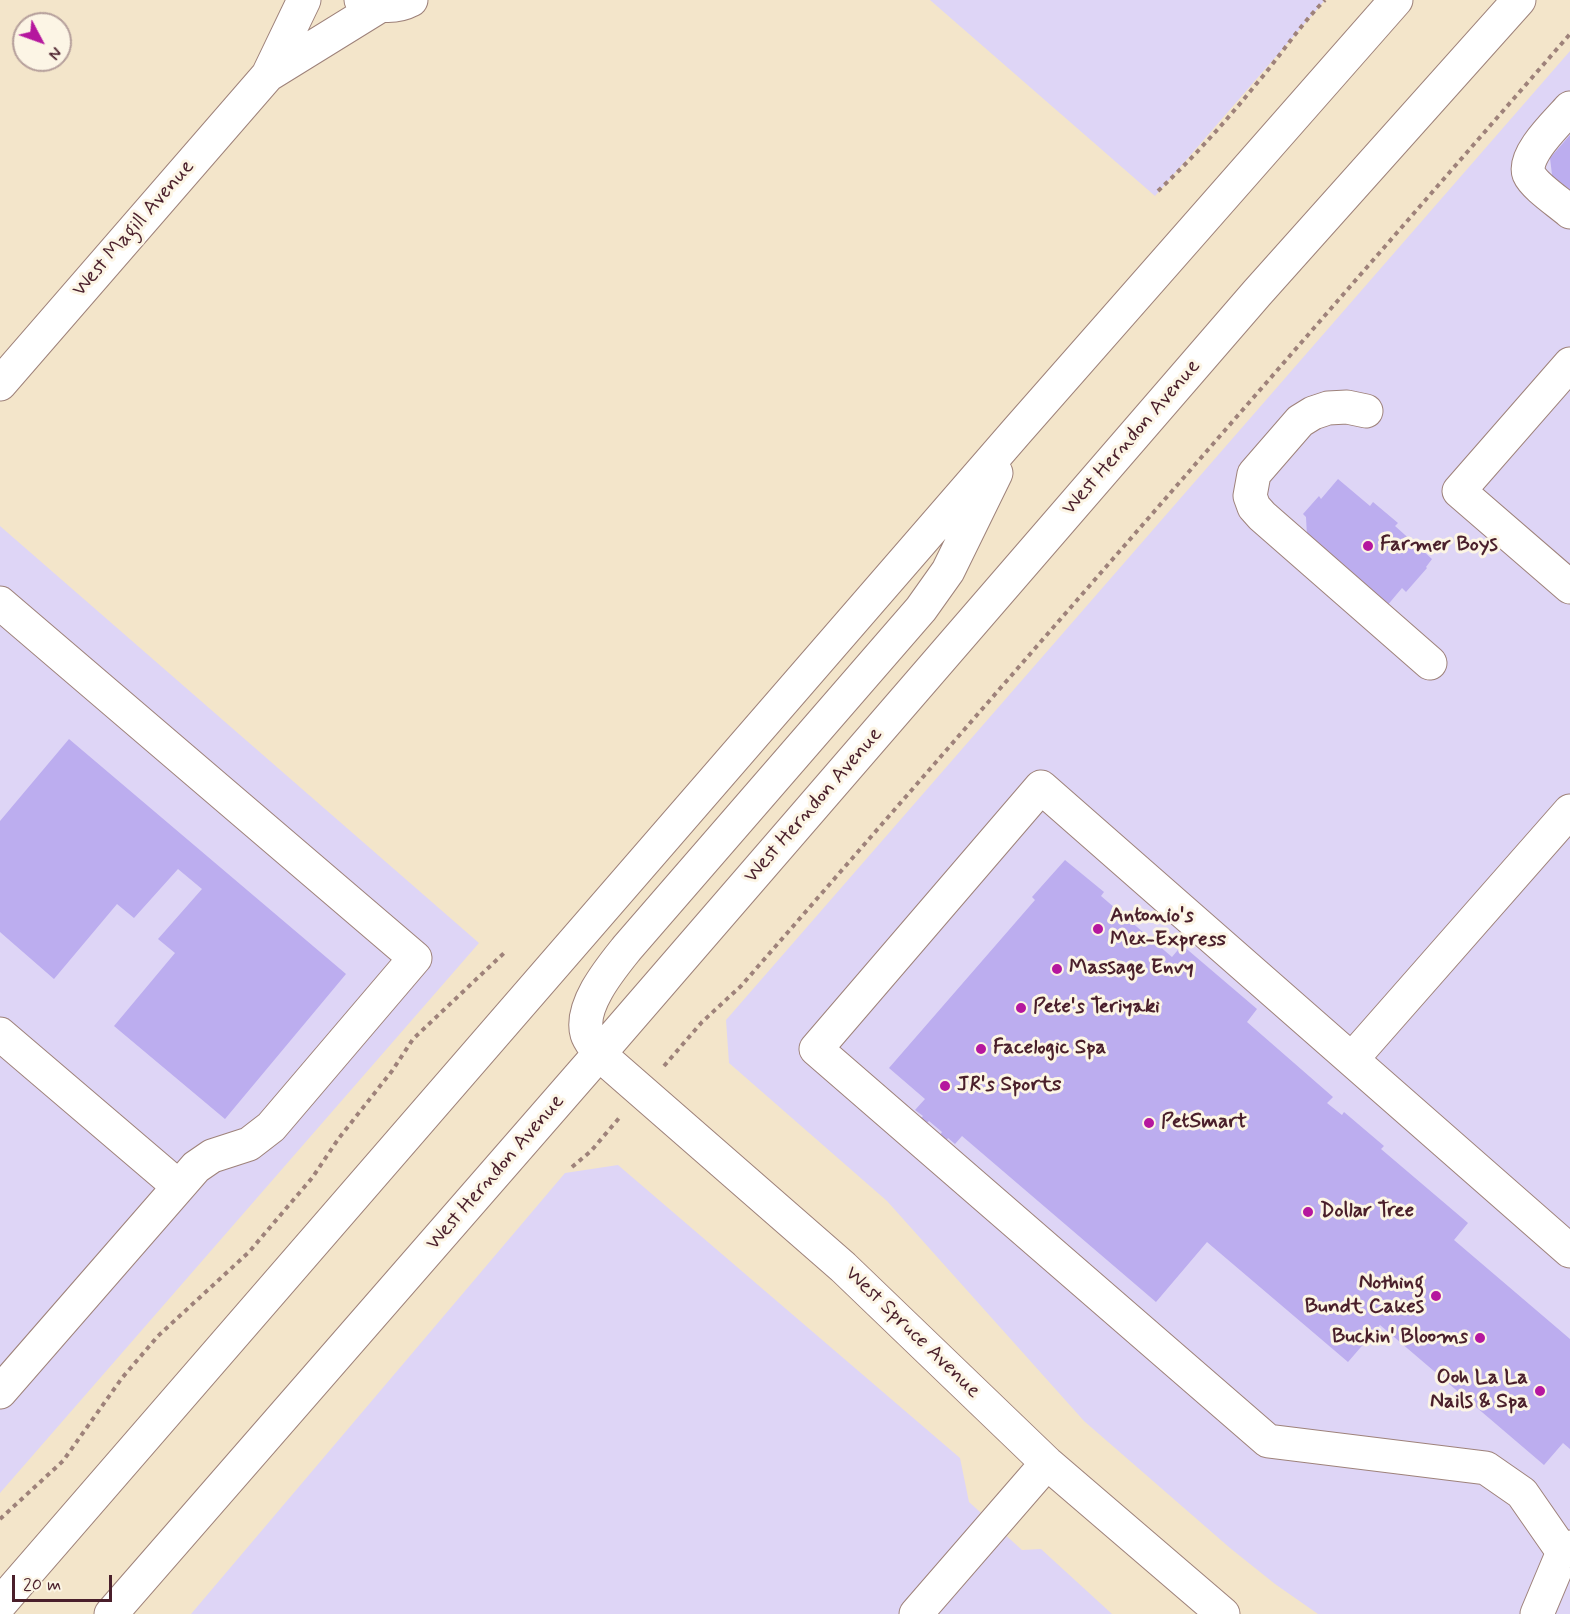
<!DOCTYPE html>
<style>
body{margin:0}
#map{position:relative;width:1570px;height:1614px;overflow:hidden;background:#f3e5ca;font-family:Mynerve,sans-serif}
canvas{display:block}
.north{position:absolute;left:12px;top:12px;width:60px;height:60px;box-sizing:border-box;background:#fcf5e5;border:2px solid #b59f9b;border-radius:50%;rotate:131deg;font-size:16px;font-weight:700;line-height:24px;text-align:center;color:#4a1f2b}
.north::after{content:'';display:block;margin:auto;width:21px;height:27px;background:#b5179e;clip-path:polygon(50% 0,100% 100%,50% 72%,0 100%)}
.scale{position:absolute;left:12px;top:1575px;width:100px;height:27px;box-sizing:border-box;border:3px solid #4a1f2b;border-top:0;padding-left:8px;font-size:18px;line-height:21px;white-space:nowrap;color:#4a1f2b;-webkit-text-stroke:4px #fcf5e5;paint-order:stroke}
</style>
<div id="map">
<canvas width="1570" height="1614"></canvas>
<div class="north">N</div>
<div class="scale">20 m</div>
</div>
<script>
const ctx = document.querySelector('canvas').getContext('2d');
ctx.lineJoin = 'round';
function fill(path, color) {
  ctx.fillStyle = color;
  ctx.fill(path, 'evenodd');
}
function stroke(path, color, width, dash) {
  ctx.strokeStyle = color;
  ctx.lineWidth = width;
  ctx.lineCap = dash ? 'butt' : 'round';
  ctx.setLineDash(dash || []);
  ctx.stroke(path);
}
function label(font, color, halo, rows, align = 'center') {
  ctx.font = font + ' Mynerve,sans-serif';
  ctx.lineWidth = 6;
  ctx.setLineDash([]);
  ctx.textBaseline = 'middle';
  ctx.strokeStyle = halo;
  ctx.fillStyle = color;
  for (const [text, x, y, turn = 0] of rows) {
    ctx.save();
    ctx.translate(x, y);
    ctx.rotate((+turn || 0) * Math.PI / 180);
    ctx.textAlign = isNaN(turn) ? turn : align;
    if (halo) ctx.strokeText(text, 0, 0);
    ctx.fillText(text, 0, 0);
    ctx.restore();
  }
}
const built = new Path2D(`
 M930 0H1325L1155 196Z
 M1570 51V1614H1318L1275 1584 1230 1548 1084 1421 887 1201 729 1063 726 1020Z
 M0 526 479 943 0 1493Z
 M618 1165 960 1458 969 1502 1022 1550 1041 1549 1112 1614H191L565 1173Z`);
const building = new Path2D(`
 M1570 135V196L1553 183 1550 158Z
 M1338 479 1370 506 1373 502 1398 523 1395 526 1432 559 1426 567 1427 568 1406 592 1402 588 1386 607 1307 536 1306 517 1303 514 1319 496 1321 499Z
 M69 739 346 974 225 1119 114 1026 175 953 158 939 202 889 178 869 134 918 117 904 54 979 0 932V821Z
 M1065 860 1104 892 1101 896 1172 957 1182 945 1257 1009 1247 1022 1333 1097 1327 1103 1342 1115 1344 1112 1384 1146 1381 1149 1468 1223 1454 1240 1570 1339V1449L1563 1443 1544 1465 1380 1325 1348 1362 1207 1242 1156 1302 962 1136 955 1144 948 1138 946 1141 940 1135 942 1132 929 1121 927 1123 921 1118 923 1116 915 1110 925 1099 889 1068 1035 900 1032 897Z`);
const path = new Path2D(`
 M1158 191C1194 157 1227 120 1258 82 1281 55 1300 25 1325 0
 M664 1066 702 1022 741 986 1570 34
 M572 1167 591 1151 620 1117
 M0 1519 63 1461 122 1378 158 1336 249 1252 289 1205 312 1178 339 1138 392 1071 413 1039 504 953`);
const minor = new Path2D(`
 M361 0C377 6 394 9 411 0
 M268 75 378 7
 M1570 108C1558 122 1522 155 1529 174 1534 186 1560 203 1570 212
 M1570 364 1459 491 1570 587
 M0 384 268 75 304 0
 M1366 411 1347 407 1328 408 1313 413 1300 421 1254 474 1250 496 1254 507 1262 516 1430 663
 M0 603 415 958 271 1127 249 1144 212 1156 196 1167 0 1392
 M0 1034 178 1186
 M599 1054 843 1267 1047 1463 1223 1614
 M1352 1059 1570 811
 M1563 1552 1522 1493 1486 1468 1268 1441 816 1049 1041 787 1570 1251
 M916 1614 1047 1463
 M1537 1614 1563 1552 1570 1547`);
const major = new Path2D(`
 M599 1054C596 1048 589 1041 587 1034 579 1006 611 968 627 948L921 609 948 571 996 473
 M0 1604 1017 431 1396 0
 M111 1614 599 1054 1257 293 1519 0`);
const markers = [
 [1368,546,6,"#b5179e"],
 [1098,929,6,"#b5179e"],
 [1057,969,6,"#b5179e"],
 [1021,1008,6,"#b5179e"],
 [981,1049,6,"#b5179e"],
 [945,1086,6,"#b5179e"],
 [1149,1123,6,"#b5179e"],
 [1308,1212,6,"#b5179e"],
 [1436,1296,6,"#b5179e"],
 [1480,1338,6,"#b5179e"],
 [1540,1391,6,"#b5179e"]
];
const streetNames = [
 ["West Magill Avenue",134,229,-49],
 ["West Herndon Avenue",1132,438,-49],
 ["West Herndon Avenue",814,806,-49],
 ["West Herndon Avenue",496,1173,-49],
 ["West Spruce Avenue",912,1333,44]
];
const poiNames = [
 ["Farmer Boys",1380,546],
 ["Antonio's",1110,917],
 ["Mex-Express",1110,941],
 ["Massage Envy",1069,969],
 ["Pete's Teriyaki",1033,1008],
 ["Facelogic Spa",993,1049],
 ["JR's Sports",957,1086],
 ["PetSmart",1161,1123],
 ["Dollar Tree",1320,1212],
 ["Nothing",1424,1284,"right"],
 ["Bundt Cakes",1424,1308,"right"],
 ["Buckin' Blooms",1468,1338,"right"],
 ["Ooh La La",1528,1379,"right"],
 ["Nails & Spa",1528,1403,"right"]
];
fill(built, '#ded5f6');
fill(building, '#bcadef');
stroke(minor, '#9e827a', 35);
stroke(major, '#9e827a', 35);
stroke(path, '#9e827a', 4, [4.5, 4.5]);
stroke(minor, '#fff', 33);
stroke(major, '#fff', 33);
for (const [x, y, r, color] of markers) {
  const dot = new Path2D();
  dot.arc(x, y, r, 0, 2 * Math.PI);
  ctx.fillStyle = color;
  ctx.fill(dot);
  stroke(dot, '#fcf5e5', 2);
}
label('21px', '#4a1f2b', '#fcf5e5', streetNames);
label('bold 21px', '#4a1f2b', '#fcf5e5', poiNames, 'left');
</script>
